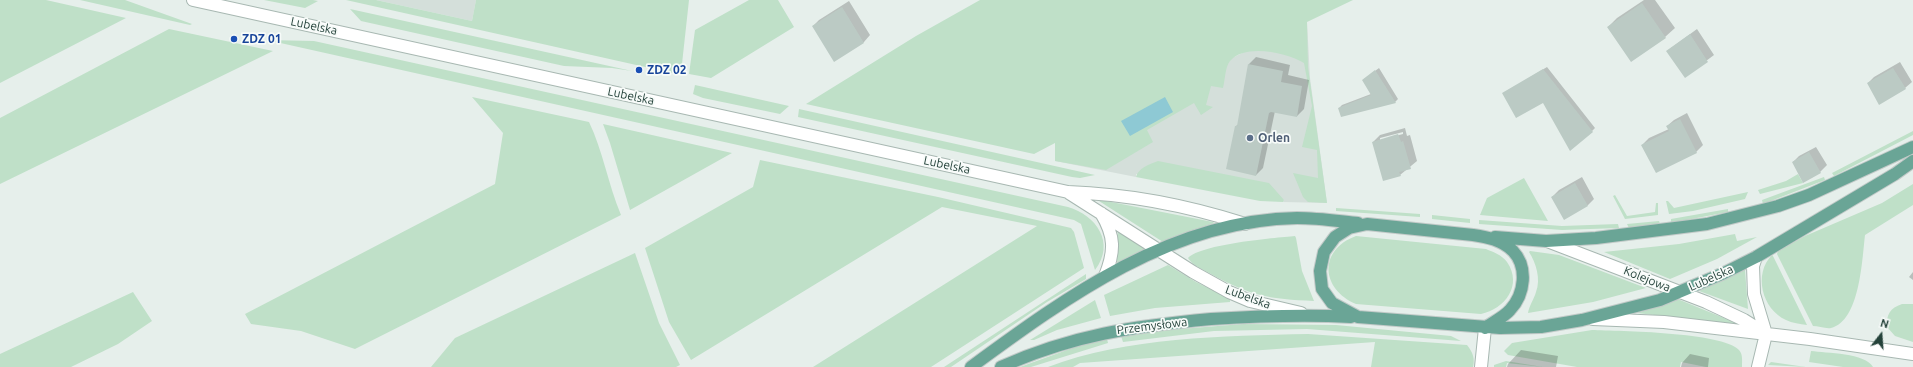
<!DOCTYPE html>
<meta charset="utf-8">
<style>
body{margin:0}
#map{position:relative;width:1913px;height:367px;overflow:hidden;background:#e6efeb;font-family:Ubuntu,sans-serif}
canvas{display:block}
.north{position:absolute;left:1861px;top:315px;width:40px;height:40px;-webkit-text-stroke:3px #f7fbf9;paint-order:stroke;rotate:17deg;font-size:11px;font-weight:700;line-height:16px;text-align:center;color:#24423a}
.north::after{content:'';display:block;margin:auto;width:14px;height:18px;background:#24423a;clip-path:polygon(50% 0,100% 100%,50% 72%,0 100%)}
</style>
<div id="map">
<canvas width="1913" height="367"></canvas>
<div class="north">N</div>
</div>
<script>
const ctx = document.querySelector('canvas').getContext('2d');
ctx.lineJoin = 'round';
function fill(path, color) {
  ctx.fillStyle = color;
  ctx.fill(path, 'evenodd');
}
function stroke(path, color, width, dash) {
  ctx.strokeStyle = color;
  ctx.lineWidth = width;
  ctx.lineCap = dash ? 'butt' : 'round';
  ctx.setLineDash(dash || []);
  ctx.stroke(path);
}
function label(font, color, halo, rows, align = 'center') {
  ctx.font = font + ' Ubuntu,sans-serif';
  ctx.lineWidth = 3.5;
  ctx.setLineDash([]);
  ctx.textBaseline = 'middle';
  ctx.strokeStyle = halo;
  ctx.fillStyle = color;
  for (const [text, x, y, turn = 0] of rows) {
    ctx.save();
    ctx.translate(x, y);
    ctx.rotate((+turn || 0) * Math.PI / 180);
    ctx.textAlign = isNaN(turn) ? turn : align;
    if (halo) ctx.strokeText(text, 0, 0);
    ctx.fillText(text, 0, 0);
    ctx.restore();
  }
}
const built = new Path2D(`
 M376 0H476L472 21Z
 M1307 22 1310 78 1327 203 1283 202 1284 200 1136 174V177L1055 161V143Z`);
const green = new Path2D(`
 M0 0H46L126 18 0 83Z
 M80 0H125L192 24 190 25Z
 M264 0H313L318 1 305 8Z
 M346 0H376L472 21 476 0H689L681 73H672Z
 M749 0H778L794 27 711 78 689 74 695 30Z
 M980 0H1353L1307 22 1308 67 1327 203 1308 202 1303 197 1293 173 1318 178 1317 150 1302 147 1312 106 1304 63C1287 53 1246 43 1230 61 1225 67 1225 81 1223 88L1211 86 1206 105 1213 107 1201 115 1194 103 1147 130 1153 142 1106 170 1055 161V143L1034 154 806 104 916 36Z
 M350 9 632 71 612 68 564 66 361 21Z
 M169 29 273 51 0 184V118Z
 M267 40 314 41 1068 207C1096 215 1116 243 1095 270L1081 224 1074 220Z
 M695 85 789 106 780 114 703 98 693 94Z
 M472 97 589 122C603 151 608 184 621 215L355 349 301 331 251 324 245 314 495 184 503 133Z
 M799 109 1095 175 1080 178 1072 177 798 117Z
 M603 124 732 153 630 210 610 143Z
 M1913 131V135L1834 176 1832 173Z
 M760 160 938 197 1071 228 1074 232 1084 268 931 367H813L1037 226 942 207 691 360 669 322 645 248 753 187Z
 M1158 161 1269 183 1284 200 1283 202 1260 201 1136 177C1138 168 1150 164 1158 161Z
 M1798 174 1803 183 1760 194 1758 190 1786 181Z
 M1824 177 1825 180 1763 204 1762 200Z
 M1524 178 1548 221 1480 215 1487 198Z
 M1913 184V205L1865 235C1862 260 1860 321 1831 328 1826 329 1818 326 1813 326L1777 254 1778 251 1805 236 1882 203Z
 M1748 192 1745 199 1693 211 1669 214 1666 201H1668L1674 208Z
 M1615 195 1627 216 1655 212 1656 203H1658V215L1625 219 1613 196Z
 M1101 200 1213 222 1214 223 1163 242 1099 201Z
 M1336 208 1420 214V217L1336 211Z
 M1728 209V212L1671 223V219Z
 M1432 215 1470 219V223L1432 219Z
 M1479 220 1562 226 1618 224 1619 228 1562 230 1479 224Z
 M1659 221 1660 224 1629 228 1627 224Z
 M1118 232 1148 249 1117 263Z
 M1735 234 1737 241 1757 237 1717 259 1670 279 1604 252 1679 244Z
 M1295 236 1296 238 1302 271 1314 301C1269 299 1251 296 1211 274 1204 270 1192 265 1188 258 1202 244 1273 238 1295 236Z
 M1356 236 1486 249C1493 252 1502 255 1507 262 1523 285 1505 309 1481 314L1356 304C1321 289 1318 250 1356 236Z
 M1530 251 1559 255 1646 288 1593 302 1528 313C1529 306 1534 299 1536 292 1541 279 1536 263 1529 252Z
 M635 253 659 323 680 365 676 367H431L455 338Z
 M1772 255 1773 256 1807 325C1800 324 1792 323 1786 320 1762 309 1753 274 1772 255Z
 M1168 265 1196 282 1230 299V302L1155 308 1110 316 1104 295Z
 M1745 270 1748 309 1699 291 1743 270Z
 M1086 274V279L1047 302 951 367H944Z
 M133 292 152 321 118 344 71 367H0V354Z
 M1095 300 1101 318 1057 330 1034 340H1030Z
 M1676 300H1680L1741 325 1637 313Z
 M1902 304H1913V342L1895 336 1887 327C1886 315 1890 308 1902 304Z
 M1243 324 1336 325 1451 336 1461 341 1307 329 1214 331 1123 342 1121 336 1155 331Z
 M1592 330C1619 331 1722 332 1739 350 1743 354 1742 361 1742 367H1706L1681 362 1680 367H1577L1508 355 1504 351 1512 343Z
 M1308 334 1467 345C1473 353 1475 358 1473 367H1371L1375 342 1080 363 1073 367H1048C1126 337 1224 336 1308 334Z
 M1107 339 1108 343 1031 367H1020L1078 346Z
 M1811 351C1826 353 1866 353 1873 367H1843L1809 362Z
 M1506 361 1543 367 1507 363 1506 367H1494V365Z
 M1771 362 1806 367 1768 365Z`);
const water = new Path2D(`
 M1165 97 1173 112 1130 136 1121 121Z`);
const shadow = new Path2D(`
 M1644 0H1655L1675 28 1665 37 1608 27 1617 18Z
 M849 1 870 35 864 42 834 60 813 26 819 20Z
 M1697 29 1714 55 1686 76 1667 51Z
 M1256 57 1290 65 1288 75 1309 80 1304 109 1297 116 1275 111 1263 168 1256 175 1236 126 1239 124 1249 64Z
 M1900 62 1912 82 1905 88 1868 83 1874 77Z
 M1547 67 1595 128 1592 131 1543 102 1504 93Z
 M1379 68 1398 99 1395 102 1339 108 1342 105 1371 94 1363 80Z
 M1687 113 1703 145 1696 152 1642 145 1649 138 1669 129 1667 126 1674 120Z
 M1405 128 1407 136 1410 135 1417 161 1400 175 1373 142 1380 135ZM1403 132V134L1380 140V138Z
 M1816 147 1827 165 1820 172 1793 162 1799 156Z
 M1582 177 1594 199 1588 205 1564 218 1552 197 1559 190Z
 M1913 272V280L1909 277Z
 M1521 350 1558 356 1556 367H1507L1508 364Z
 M1690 354 1709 358 1708 367H1681L1682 363Z`);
const building = new Path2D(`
 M1642 3 1666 38 1631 62 1607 27Z
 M842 7 864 43 834 62 812 26Z
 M1690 34 1708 62 1685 78 1666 51Z
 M1248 64 1283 71 1281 82 1302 86 1297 117 1271 112 1269 113 1256 176 1226 169 1235 126H1237Z
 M1893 68 1906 89 1879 105 1867 83Z
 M1543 69 1593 132 1570 151 1543 103 1516 118 1502 93Z
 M1375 70 1396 103 1341 117 1338 108 1371 95 1362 80Z
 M1680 119 1697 153 1656 173 1641 145 1669 131 1666 126Z
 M1398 134 1401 142 1403 141 1411 169 1399 172 1401 176 1383 181 1372 142Z
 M1809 152 1821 173 1803 183 1792 162Z
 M1575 183 1588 206 1564 220 1551 197Z`);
const minor = new Path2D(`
 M193 0 1068 192C1127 194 1189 206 1245 224
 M1069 193 1193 272 1229 292 1250 301 1301 313
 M1101 213C1115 236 1115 251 1105 276
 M1547 241 1706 302 1744 320 1763 332
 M1756 257 1753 266 1754 294 1766 334 1758 367
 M1593 319 1664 322 1810 339 1913 354
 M1481 367 1485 328`);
const major = new Path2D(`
 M1495 237 1546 241 1596 238 1707 224 1778 206 1809 195 1913 147
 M1485 328C1493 322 1504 317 1510 310 1525 294 1528 267 1513 251 1502 240 1487 237 1473 235L1367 224 1349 228 1335 237 1324 252 1320 271 1322 289 1332 303 1358 317 1500 328 1541 327 1582 320 1660 300 1724 273 1756 257 1895 174 1913 161
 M971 367C1068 296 1172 220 1297 218 1317 218 1338 221 1358 223
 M1001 367C1072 335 1135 326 1211 319 1258 316 1304 314 1351 317`);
const markers = [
 [234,39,4,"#1a4fb4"],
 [639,70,4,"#1a4fb4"],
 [1250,138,4,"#5c6f8a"]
];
const streetNames = [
 ["Lubelska",314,26,12],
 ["Lubelska",631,96,12],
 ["Lubelska",947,165,12],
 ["Lubelska",1711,278,-24],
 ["Kolejowa",1647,279,22],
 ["Lubelska",1248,297,20],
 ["Przemysłowa",1152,326,-7]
];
const transitNames = [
 ["ZDZ 01",242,39],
 ["ZDZ 02",647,70]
];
const serviceNames = [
 ["Orlen",1258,138]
];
fill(built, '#d4dfda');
fill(green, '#bfe0c8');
fill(water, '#8ec9d4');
fill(shadow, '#0003');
fill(building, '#bbcac4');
stroke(minor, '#a8b8b2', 14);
stroke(major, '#c2cac8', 14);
stroke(minor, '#fff', 12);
stroke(major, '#6aa596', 12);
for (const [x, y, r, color] of markers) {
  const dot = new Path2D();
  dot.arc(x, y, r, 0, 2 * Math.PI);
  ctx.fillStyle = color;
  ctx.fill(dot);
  stroke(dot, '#f7fbf9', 1.5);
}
label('12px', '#24423a', '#f7fbf9', streetNames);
label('bold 12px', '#164399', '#f7fbf9', transitNames, 'left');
label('bold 12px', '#4e5e75', '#f7fbf9', serviceNames, 'left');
</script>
